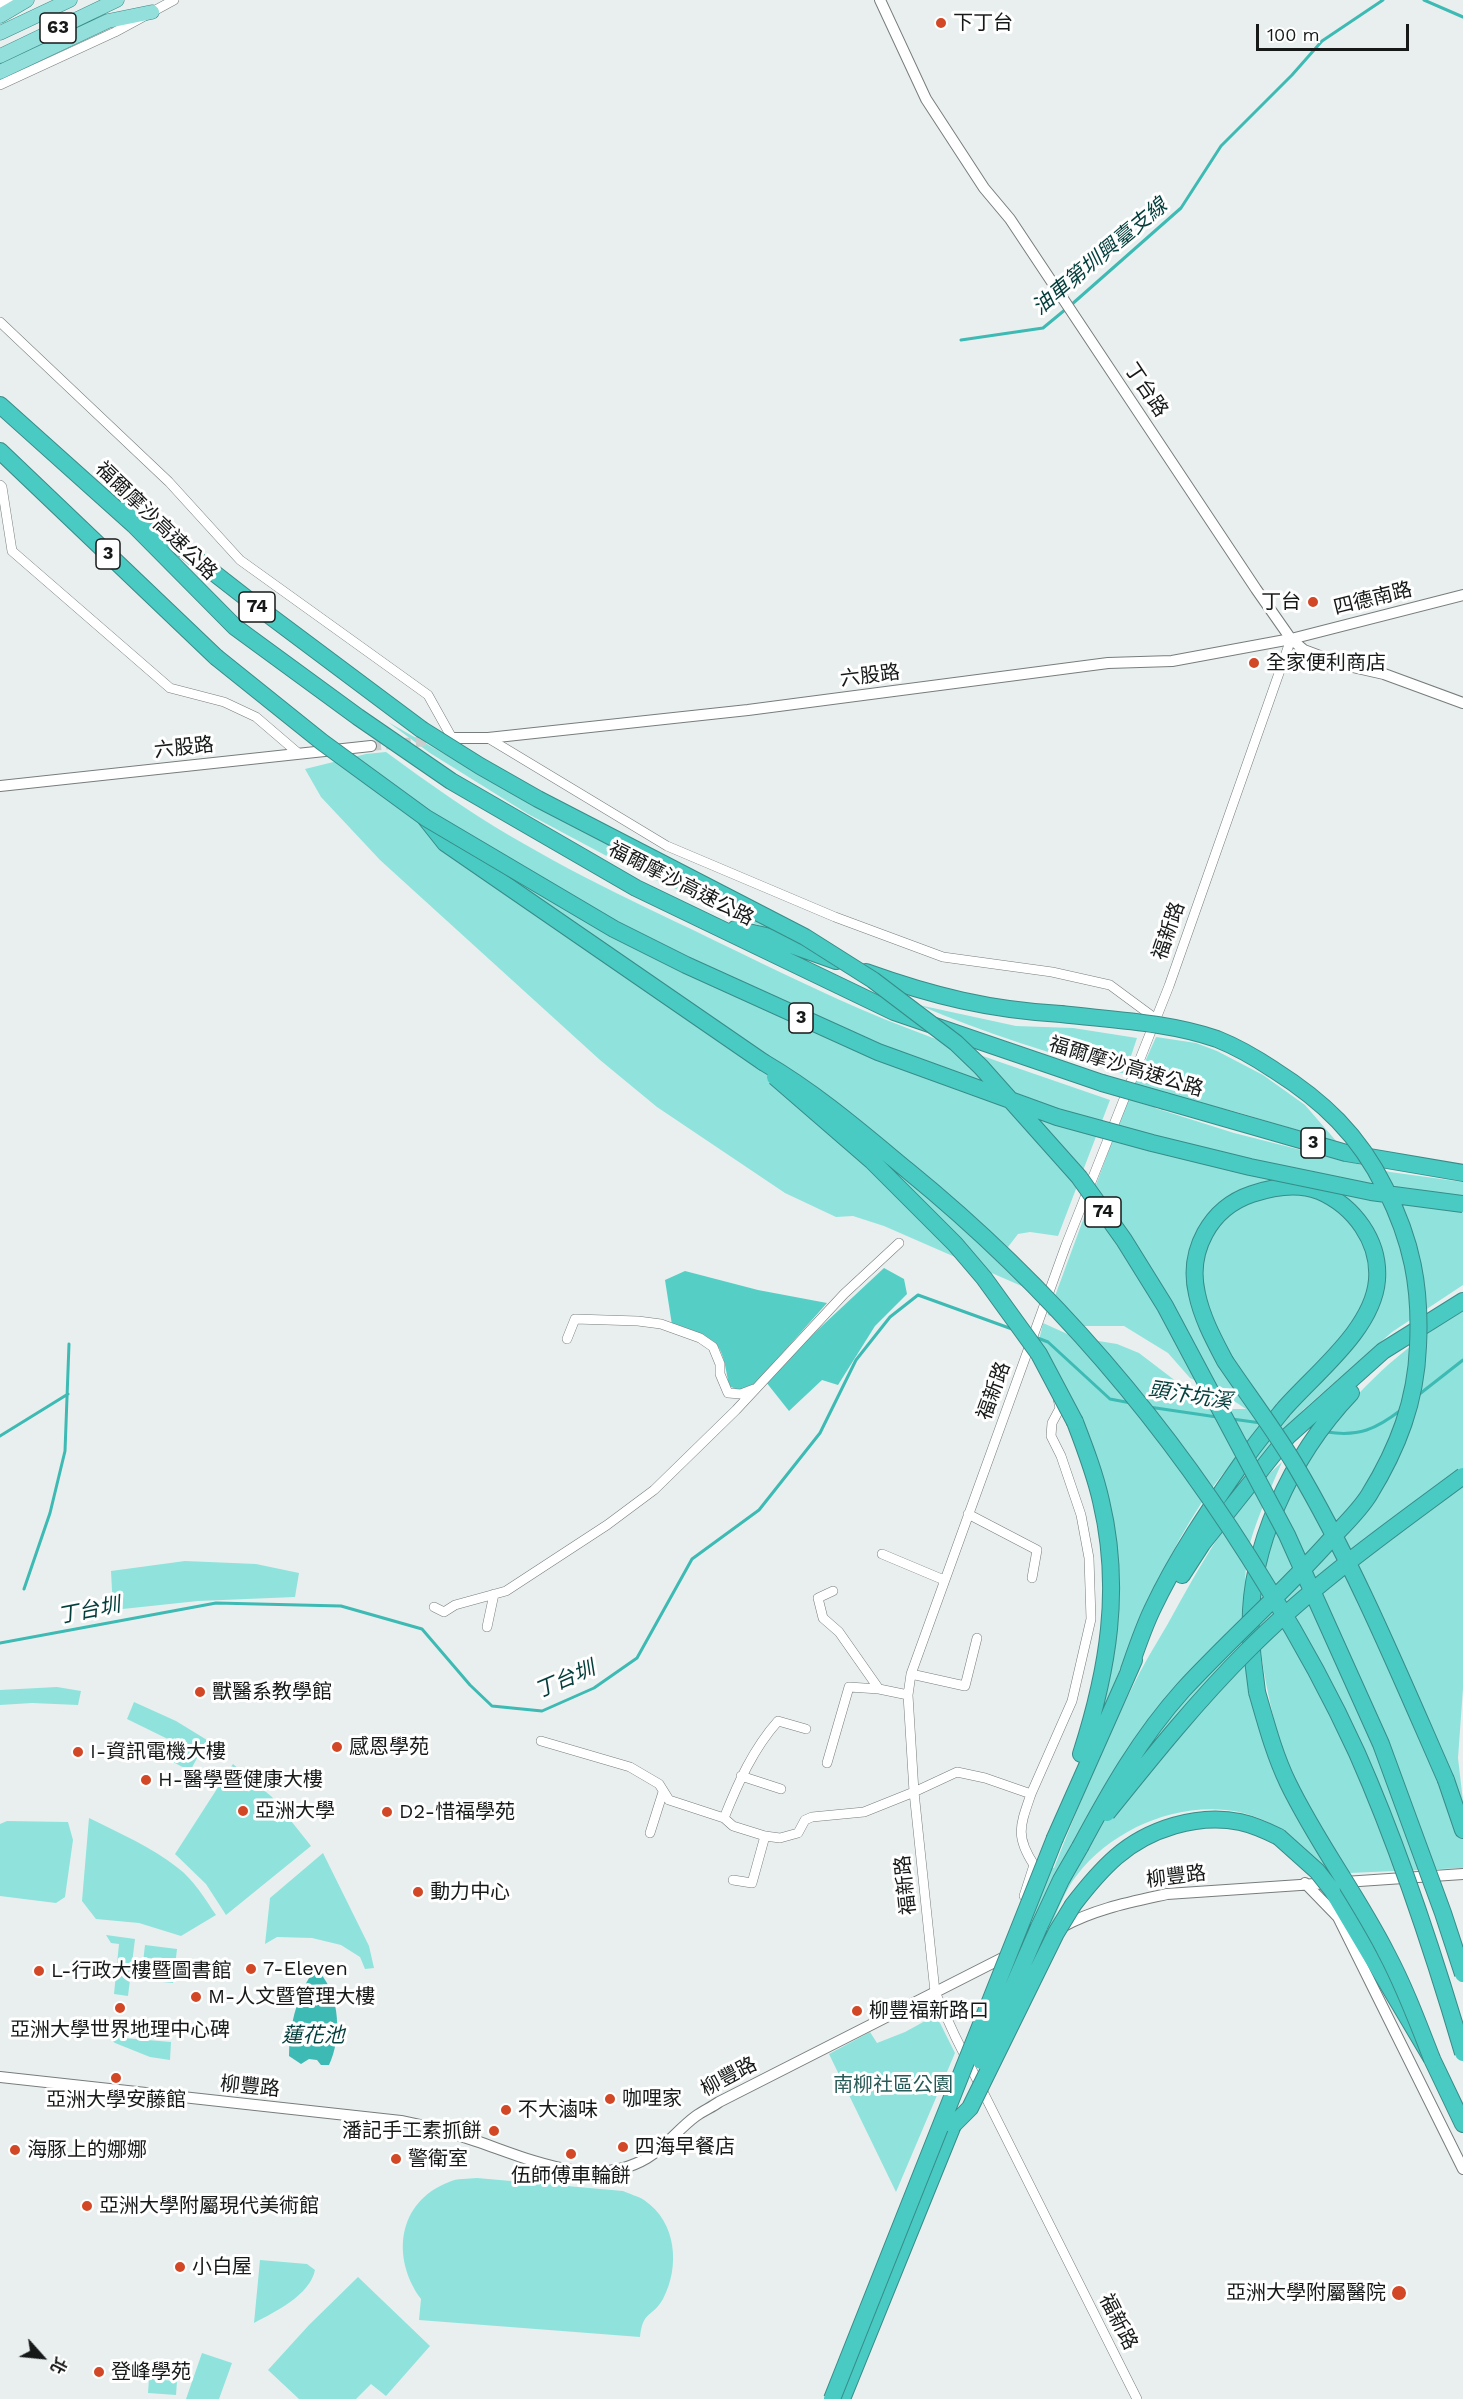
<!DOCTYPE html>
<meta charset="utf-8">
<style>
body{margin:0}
#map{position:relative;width:1463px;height:2399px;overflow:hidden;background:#e9efee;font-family:"Work Sans","Noto Sans TC",sans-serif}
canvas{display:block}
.north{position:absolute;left:12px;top:2327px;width:60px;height:60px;-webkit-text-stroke:4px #fff;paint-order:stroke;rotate:117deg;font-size:16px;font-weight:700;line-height:24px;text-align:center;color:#171919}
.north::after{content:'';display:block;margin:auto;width:21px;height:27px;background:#171919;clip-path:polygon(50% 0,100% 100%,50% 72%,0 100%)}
.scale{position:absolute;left:1256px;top:24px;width:153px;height:27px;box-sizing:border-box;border:3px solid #171919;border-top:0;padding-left:8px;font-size:18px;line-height:21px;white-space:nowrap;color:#171919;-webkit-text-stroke:4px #fff;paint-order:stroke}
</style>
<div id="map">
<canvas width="1463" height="2399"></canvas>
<div class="north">北</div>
<div class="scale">100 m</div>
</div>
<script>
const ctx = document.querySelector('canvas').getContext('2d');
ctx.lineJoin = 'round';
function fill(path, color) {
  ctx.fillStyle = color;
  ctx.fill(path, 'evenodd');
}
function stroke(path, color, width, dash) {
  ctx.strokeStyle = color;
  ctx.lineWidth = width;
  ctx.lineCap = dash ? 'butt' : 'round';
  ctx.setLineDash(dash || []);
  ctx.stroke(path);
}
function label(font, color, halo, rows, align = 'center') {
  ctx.font = font + ' "Work Sans","Noto Sans TC",sans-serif';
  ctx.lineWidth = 6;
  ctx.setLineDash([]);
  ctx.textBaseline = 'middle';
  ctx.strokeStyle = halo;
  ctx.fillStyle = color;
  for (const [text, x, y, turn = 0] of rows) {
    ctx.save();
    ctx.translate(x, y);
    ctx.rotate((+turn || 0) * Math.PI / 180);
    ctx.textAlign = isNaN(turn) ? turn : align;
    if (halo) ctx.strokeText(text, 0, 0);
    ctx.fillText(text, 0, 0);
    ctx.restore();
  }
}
const green = new Path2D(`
 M388 722 513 793 795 938 753 923 631 869 528 814 430 753Z
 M386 752C408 768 430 784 452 799 525 849 612 892 691 929 755 960 819 992 884 1019 959 1049 1035 1074 1110 1100L1058 1236 1030 1232 1018 1234 998 1260 1033 1291 884 1226 853 1216 836 1217 785 1193 657 1107 600 1060 380 860 321 797 305 769 366 754Z
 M919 1005 1016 1026 1073 1028 1137 1038 1125 1074C1055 1055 986 1034 919 1005Z
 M1156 1037 1196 1043 1217 1051 1263 1075 1305 1105 1337 1142 1237 1112 1159 1092 1155 1108 1234 1133 1321 1155 1390 1172 1463 1182V1285L1392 1332 1304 1409 1262 1455 1213 1519 1247 1447C1176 1518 1141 1621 1102 1713L1111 1524 1038 1345 1043 1323 1074 1337 1117 1344 1139 1353 1177 1382 1204 1409H1246L1222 1393 1190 1378 1168 1353 1124 1326H1079L1048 1315 1124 1109Z
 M1463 1311V1688L1458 1758 1463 1801V1868L1349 1873 1330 1877C1314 1862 1295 1838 1277 1827 1212 1788 1121 1818 1077 1875 1065 1890 1058 1910 1050 1928L1010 1943 1039 1864 1054 1868C1080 1802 1107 1736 1140 1672 1151 1651 1165 1630 1176 1609 1205 1557 1236 1502 1282 1462 1271 1488 1258 1515 1250 1543 1237 1594 1253 1671 1259 1725L1274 1719C1265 1681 1256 1638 1260 1598 1273 1476 1360 1370 1463 1311Z
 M185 1561 256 1564 299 1573 295 1597 198 1601 113 1610 111 1571Z
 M57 1687 81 1691 78 1705 32 1703 0 1705V1690Z
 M134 1702 176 1721 207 1740 190 1771 173 1762 182 1746 127 1719Z
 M233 1764 272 1797 311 1846 226 1915 206 1884 175 1854Z
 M89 1818C119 1833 152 1847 178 1868 194 1880 205 1899 216 1915L181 1936 139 1923 96 1919 82 1901Z
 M7 1821 68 1822 73 1840 65 1897 56 1903 0 1896V1824Z
 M323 1853 369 1946 374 1968 365 1969 360 1957 341 1945 312 1938 277 1937 265 1944 270 1898Z
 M106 1935 135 1939 128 1996 114 1994 119 1944 111 1943Z
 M145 1945 177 1949 173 1983 141 1980Z
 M936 2015 955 2053 896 2192 829 2054 870 2032 877 2043 905 2032Z
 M111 2020 125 2021 124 2038 171 2042 170 2060 150 2057 115 2043 110 2039Z
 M477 2178 623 2191C629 2194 638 2196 644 2200 677 2222 680 2267 663 2299 652 2318 643 2310 640 2337L419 2320 421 2299C391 2258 397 2202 449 2182 457 2178 468 2179 477 2178Z
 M260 2260 307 2264 315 2270C310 2295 275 2312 254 2323Z
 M358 2277 430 2346 386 2396 371 2384 356 2399H299L268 2370 309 2325Z
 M202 2353 232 2363 219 2399H186Z
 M152 2361 180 2363 179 2377 151 2376Z
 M149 2379 177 2381 176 2395 148 2393Z`);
const forest = new Path2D(`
 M884 1268 904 1279 907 1294 875 1326 838 1385 822 1380 789 1411 766 1382 793 1353Z
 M685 1271 758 1290 827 1303 755 1384 740 1391 729 1386C721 1335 717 1341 672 1325L665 1280Z`);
const water = new Path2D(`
 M312 1973H320C340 1996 342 2038 329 2065H321L317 2060 309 2059 301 2064 289 2056C289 2028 296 1998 312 1973Z`);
const stream = new Path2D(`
 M1424 0 1463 17
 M1071 305 1181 208 1221 146 1292 75 1322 41 1383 0
 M961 340 1043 328 1066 309
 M1035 1337 1048 1342 1110 1399 1131 1403
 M1417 1396 1463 1360
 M1149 1407 1217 1417
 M1232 1419 1261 1423
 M1327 1432C1359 1437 1376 1429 1401 1410
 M0 1436 68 1394
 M24 1589 50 1513 65 1451 69 1344
 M0 1643 216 1603 341 1606 422 1629 470 1685 492 1706 542 1711 594 1688 637 1658 692 1559 759 1510 820 1433 856 1360 890 1317 918 1295 1012 1329`);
const tertiaryTunnel = new Path2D(`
 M371 746 437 740`);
const minor = new Path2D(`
 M0 5 11 0
 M0 85 115 32 174 0
 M0 322 169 482 240 560 428 695 452 738
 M0 485 2 487 12 551 170 688 224 702 256 717 298 753
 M488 738 667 846 835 917 943 957 1052 972 1110 985 1156 1019
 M567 1339 575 1319 638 1321 661 1324 700 1338 713 1347 720 1364V1374L728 1393 741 1394 754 1389
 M968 1514 1037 1550 1032 1578
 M882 1554 944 1580
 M833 1591 818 1598 823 1618 839 1632 879 1689
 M434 1607 444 1612 455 1605 506 1591 607 1525 654 1490 736 1410 844 1294 899 1243
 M487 1627 494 1594
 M911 1674 965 1686 977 1638
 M541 1741 630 1767 659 1784 669 1800 724 1818 733 1826 765 1836 780 1838 798 1833 805 1820 812 1817 864 1812 914 1792 957 1772 985 1778 1031 1794C1020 1826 1015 1836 1034 1865L1024 1896
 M827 1763 849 1687 879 1689 908 1695
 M741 1776 781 1789
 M1031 1794 1072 1701 1091 1619 1089 1558 1081 1515 1061 1456 1051 1436 1052 1423 1060 1408 1058 1399
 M724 1818C738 1783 753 1749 778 1721L806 1729
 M650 1833 663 1792
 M733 1880 752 1883 765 1836
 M1137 2399 955 2036 935 1992 914 1792 908 1695 911 1674 1066 1245 1169 986 1291 639`);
const tertiary = new Path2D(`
 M880 0 926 99 984 188 1010 219 1256 589 1291 639 1304 650 1344 665 1384 674 1463 703
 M452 738H488L748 710 1108 663 1172 661 1291 639 1463 595
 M0 786 371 746
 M1305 1883 1338 1917 1463 2169
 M1062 1927C1094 1909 1131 1902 1167 1894L1463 1874
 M0 2077 401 2121C426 2126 451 2132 476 2141 529 2159 593 2190 647 2158 666 2147 678 2129 696 2116 703 2111 712 2107 719 2102L1032 1943`);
const primary = new Path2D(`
 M0 16 27 0
 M0 33 70 0
 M0 56 117 0
 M0 72 108 21 152 12`);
const motorway = new Path2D(`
 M0 405 134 525 235 627 358 717 451 781 636 888 894 1012 1102 1083
 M0 451 216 657
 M128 506 250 601 421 729
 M426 819 445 843 763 1062
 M735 929 766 936 836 961
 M866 972C933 996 990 1010 1061 1014
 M1165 1101 1346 1153 1463 1173
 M1075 1422C1085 1448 1095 1474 1101 1501 1122 1589 1108 1670 1081 1754
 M1182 1575 1202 1544 1288 1436 1383 1351 1463 1301
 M1129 1670C1136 1650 1143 1629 1152 1610 1177 1557 1210 1508 1244 1460 1256 1443 1270 1426 1283 1410 1314 1374 1373 1330 1377 1280 1380 1241 1354 1206 1319 1191 1298 1183 1273 1187 1252 1194 1210 1208 1187 1251 1197 1294 1202 1318 1214 1340 1225 1361
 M1257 1692C1255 1674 1252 1656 1251 1638 1246 1550 1292 1455 1351 1393
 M1446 1780 1463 1830
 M1055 1838 1134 1660
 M1332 1890 1432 2059 1463 2124
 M1073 1905C1086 1888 1100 1871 1116 1857 1148 1829 1198 1813 1240 1822 1254 1825 1267 1831 1279 1837
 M1039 1927 1061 1880 1080 1847
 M842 2399 953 2125`);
const motorwayBridge = new Path2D(`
 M216 657 322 742 426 818 614 929 686 965 878 1052 1057 1117 1152 1143 1250 1167 1371 1192 1463 1204
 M421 729 480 766 538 799 805 937 873 980 956 1043 981 1067 1079 1177 1124 1240 1165 1306 1287 1535 1381 1744 1443 1913 1463 1974
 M1061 1014C1112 1020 1168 1022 1217 1039 1237 1047 1256 1058 1274 1070 1323 1101 1359 1135 1385 1188 1412 1241 1421 1287 1418 1346 1416 1401 1398 1448 1369 1495 1359 1511 1344 1525 1331 1539 1284 1592 1231 1638 1183 1690 1140 1738 1110 1791 1080 1847
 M763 1062C816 1093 860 1131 907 1170 1052 1288 1172 1429 1268 1588 1301 1641 1331 1696 1357 1753 1400 1850 1433 1951 1463 2053
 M775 1077 872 1161 955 1244 984 1278 1039 1354 1075 1422
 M1102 1083 1165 1101
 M1225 1361C1248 1395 1273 1428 1294 1463 1354 1564 1399 1673 1446 1780
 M1257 1692C1266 1723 1274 1754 1288 1783 1317 1843 1357 1895 1387 1954 1405 1988 1418 2023 1432 2059
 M1107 1813C1152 1757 1196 1702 1247 1651 1312 1585 1389 1531 1463 1476
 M1279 1837 1317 1871 1332 1890
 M981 2061 1039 1927
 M953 2125 970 2108 1056 1933 1073 1905
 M832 2399 1055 1838`);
const markers = [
 [941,23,6,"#d24826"],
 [1313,602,6,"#d24826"],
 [1254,663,6,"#d24826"],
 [200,1692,6,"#d24826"],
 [337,1747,6,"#d24826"],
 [78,1752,6,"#d24826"],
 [146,1780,6,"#d24826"],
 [243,1811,6,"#d24826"],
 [387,1812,6,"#d24826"],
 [418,1892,6,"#d24826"],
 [251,1969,6,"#d24826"],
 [39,1971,6,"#d24826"],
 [196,1997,6,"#d24826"],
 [120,2008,6,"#d24826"],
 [857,2011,6,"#d24826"],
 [116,2078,6,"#d24826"],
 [610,2099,6,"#d24826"],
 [506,2110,6,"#d24826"],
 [494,2131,6,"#d24826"],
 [623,2147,6,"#d24826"],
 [15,2150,6,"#d24826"],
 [571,2154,6,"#d24826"],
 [396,2159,6,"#d24826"],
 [87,2206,6,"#d24826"],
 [180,2267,6,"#d24826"],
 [1399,2293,8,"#d24826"],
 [99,2372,6,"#d24826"]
];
const shields = [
 [58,28,36],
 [108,554,24],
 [257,607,36],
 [801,1018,24],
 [1313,1143,24],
 [1103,1212,36]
];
const shieldNames = [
 ["63",58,28],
 ["3",108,554],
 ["74",257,607],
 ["3",801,1018],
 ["3",1313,1143],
 ["74",1103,1212]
];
const poiNames = [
 ["下丁台",953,23],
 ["丁台",1301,602,"right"],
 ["全家便利商店",1266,663],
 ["獸醫系教學館",212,1692],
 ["感恩學苑",349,1747],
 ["I-資訊電機大樓",90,1752],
 ["H-醫學暨健康大樓",158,1780],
 ["亞洲大學",255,1811],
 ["D2-惜福學苑",399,1812],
 ["動力中心",430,1892],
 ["7-Eleven",263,1969],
 ["L-行政大樓暨圖書館",51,1971],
 ["M-人文暨管理大樓",208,1997],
 ["柳豐福新路口",869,2011],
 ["亞洲大學世界地理中心碑",120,2030,"center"],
 ["咖哩家",622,2099],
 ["亞洲大學安藤館",116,2100,"center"],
 ["不大滷味",518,2110],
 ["潘記手工素抓餅",482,2131,"right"],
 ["四海早餐店",635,2147],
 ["海豚上的娜娜",27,2150],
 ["警衛室",408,2159],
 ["伍師傅車輪餅",571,2176,"center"],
 ["亞洲大學附屬現代美術館",99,2206],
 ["小白屋",192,2267],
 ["亞洲大學附屬醫院",1386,2293,"right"],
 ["登峰學苑",111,2372]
];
const streetNames = [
 ["丁台路",1146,390,56],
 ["福爾摩沙高速公路",156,521,44],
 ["四德南路",1373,599,-14],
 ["六股路",870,676,-7],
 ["六股路",184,748,-6],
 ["福爾摩沙高速公路",681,884,27],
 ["福新路",1169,931,-71],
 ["福爾摩沙高速公路",1126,1067,17],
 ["福新路",994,1391,-70],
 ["柳豐路",1176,1877,-7],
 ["福新路",906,1885,-96],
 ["柳豐路",729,2077,-28],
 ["柳豐路",250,2087,6],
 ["福新路",1118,2322,63]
];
const parkNames = [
 ["南柳社區公園",893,2085]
];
const waterNames = [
 ["油車第圳興臺支線",1100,257,-40],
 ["頭汴坑溪",1190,1396,9],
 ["丁台圳",89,1611,-11],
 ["丁台圳",565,1680,-23],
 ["蓮花池",313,2036]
];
fill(green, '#8fe3dc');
fill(forest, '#55cec6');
fill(water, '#3dbab3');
stroke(stream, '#3dbab3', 3);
stroke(tertiaryTunnel, '#cacfce', 10, [10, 5]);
stroke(minor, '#777d7c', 10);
stroke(tertiary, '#777d7c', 12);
stroke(primary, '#388c88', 15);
stroke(motorway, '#388c88', 18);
stroke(minor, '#fff', 9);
stroke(tertiary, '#fff', 10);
stroke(primary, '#92dfdb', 14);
stroke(motorway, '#49cac3', 16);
stroke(motorwayBridge, '#388c88', 18, []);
stroke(motorwayBridge, '#49cac3', 16);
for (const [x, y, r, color] of markers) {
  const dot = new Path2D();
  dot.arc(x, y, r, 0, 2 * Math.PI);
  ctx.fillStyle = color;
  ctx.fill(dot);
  stroke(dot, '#fff', 2);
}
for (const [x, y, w] of shields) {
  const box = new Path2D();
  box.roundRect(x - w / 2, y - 15, w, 30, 4.5);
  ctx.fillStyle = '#fff';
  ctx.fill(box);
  stroke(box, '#171919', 1.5);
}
label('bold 18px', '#171919', null, shieldNames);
label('20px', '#171919', '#fff', poiNames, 'left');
label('20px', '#171919', '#fff', streetNames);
label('20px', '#295c58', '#fff', parkNames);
label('italic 21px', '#033e3b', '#fff', waterNames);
</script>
